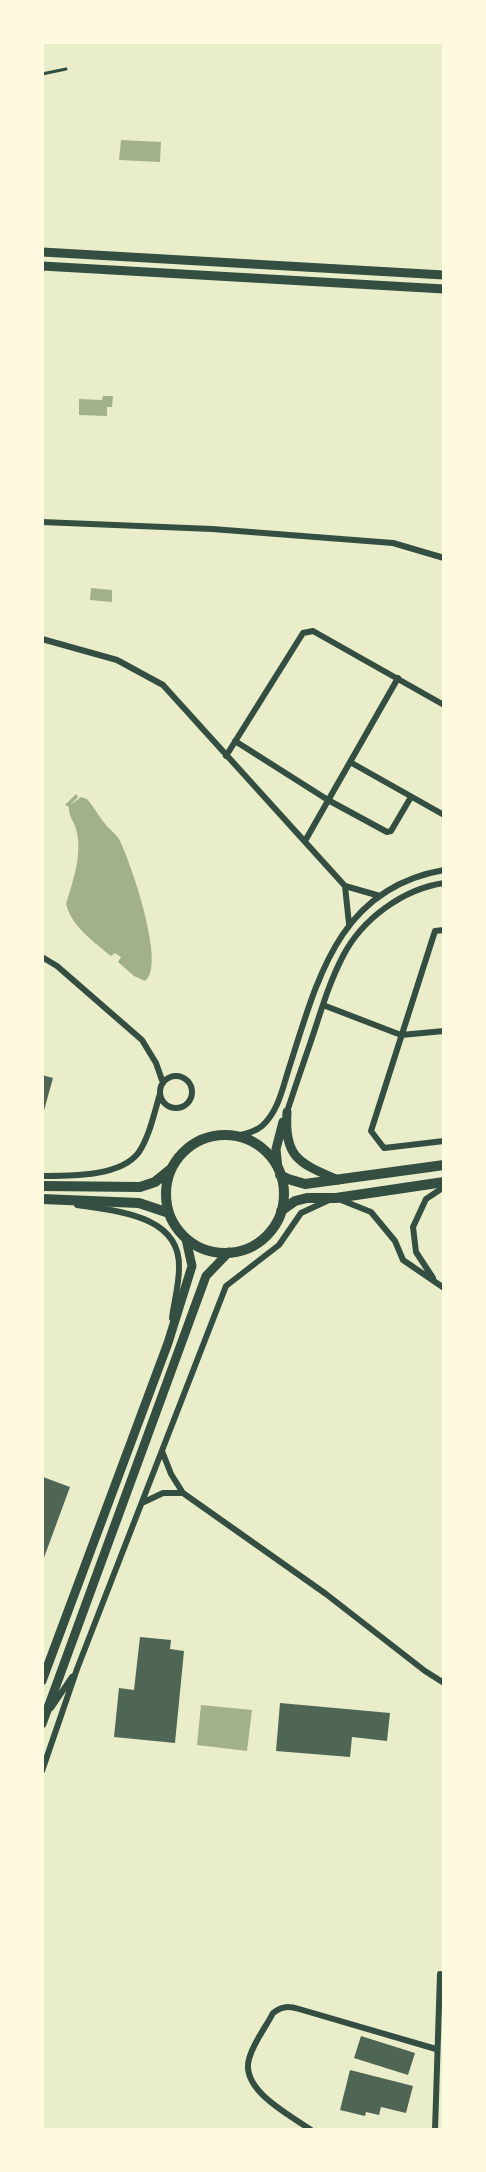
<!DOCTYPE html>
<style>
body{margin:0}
#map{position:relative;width:486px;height:2172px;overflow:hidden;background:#e9edc9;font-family:"PT Sans Narrow",sans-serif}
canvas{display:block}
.frame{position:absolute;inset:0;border:44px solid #fefae0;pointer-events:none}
</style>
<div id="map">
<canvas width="486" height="2172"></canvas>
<div class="frame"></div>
</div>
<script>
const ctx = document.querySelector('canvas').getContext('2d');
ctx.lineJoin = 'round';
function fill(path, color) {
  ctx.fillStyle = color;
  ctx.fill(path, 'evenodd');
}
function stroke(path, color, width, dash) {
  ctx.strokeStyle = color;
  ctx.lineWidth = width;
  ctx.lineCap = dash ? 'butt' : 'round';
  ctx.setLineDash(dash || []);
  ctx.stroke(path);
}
const water = new Path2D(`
 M121 140 161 142 160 162 119 160Z
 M103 396H113L112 407H107V416L79 415V399L102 400Z
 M91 588 112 590V602L90 600Z
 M76 794 78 797 70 805 81 797 87 799C94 807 99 817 106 825 110 830 116 834 119 839 130 860 167 966 145 981L134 976 118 962 121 957 115 953 111 956C93 941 72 927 66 904 73 881 83 853 76 829 74 821 68 816 69 807L65 805Z
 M201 1705 252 1710 247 1751 197 1745Z`);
const building = new Path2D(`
 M42 1075 53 1078 43 1114 42 1113Z
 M43 1477 70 1487 42 1563V1481Z
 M140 1637 171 1640 170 1649 184 1651 175 1743 114 1737 119 1688 134 1690Z
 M280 1703 390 1713 387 1741 352 1737 350 1757 276 1751Z
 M361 2036 415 2053 408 2075 354 2058Z
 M350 2070 413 2086 406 2113 381 2107 379 2115 366 2112 365 2116 340 2110Z`);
const service = new Path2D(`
 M42 74 66 69`);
const minor = new Path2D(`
 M42 522 212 529 393 543 444 558
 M42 639 117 660 163 685 345 886
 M235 741 328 800 387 832 391 831 411 797
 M226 756 303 633 313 631 444 705
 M350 762 444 815
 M305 841 398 678
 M345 886 349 924
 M345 886 380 896
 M444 930 435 931 371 1131 384 1148 444 1141
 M42 957 57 966 142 1040 156 1063 163 1083
 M323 1005 401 1035 444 1031
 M160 1092a16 16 0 1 1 32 0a16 16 0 1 1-32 0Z
 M287 1112C296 1084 306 1056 315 1029 323 1004 331 979 343 956 362 919 403 889 444 883
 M236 1136C245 1134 255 1132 262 1126 279 1111 283 1086 290 1065 318 978 339 888 444 870
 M42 1176C70 1176 121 1177 139 1152 150 1135 154 1113 160 1094
 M341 1200 371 1212 395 1241 403 1260 444 1288
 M77 1205C116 1211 181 1215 179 1268 179 1285 174 1302 172 1318
 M433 1278 416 1252 413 1227 426 1199 444 1187
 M162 1451 171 1474 183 1493 326 1594 425 1671 444 1683
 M144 1502 163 1493H183
 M51 1708 72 1677
 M42 1771 77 1669 226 1286 279 1245 301 1213 329 1200
 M311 2130C290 2115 240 2090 249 2059 253 2043 266 2027 273 2013 282 2006 289 2006 299 2009L436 2049
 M435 2130 440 1974`);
const secondary = new Path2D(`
 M42 252 444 275
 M42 266 444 289
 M287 1112C284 1158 299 1163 338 1180
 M278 1169 276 1149 283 1122
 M42 1681 168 1343 192 1266 186 1239
 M42 1724 206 1276 229 1252`);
const trunk = new Path2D(`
 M166 1194a59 59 0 1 1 118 0a59 59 0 1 1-118 0Z
 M280 1175 288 1179 305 1184 444 1165
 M42 1186 140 1187 155 1182 171 1169
 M42 1199 139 1203 169 1213
 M281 1211 295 1201 307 1198H336L444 1182`);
fill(water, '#a3b18a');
fill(building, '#4f6655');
stroke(service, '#344e41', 3);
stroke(minor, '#344e41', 6);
stroke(secondary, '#344e41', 9);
stroke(trunk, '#344e41', 10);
</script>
